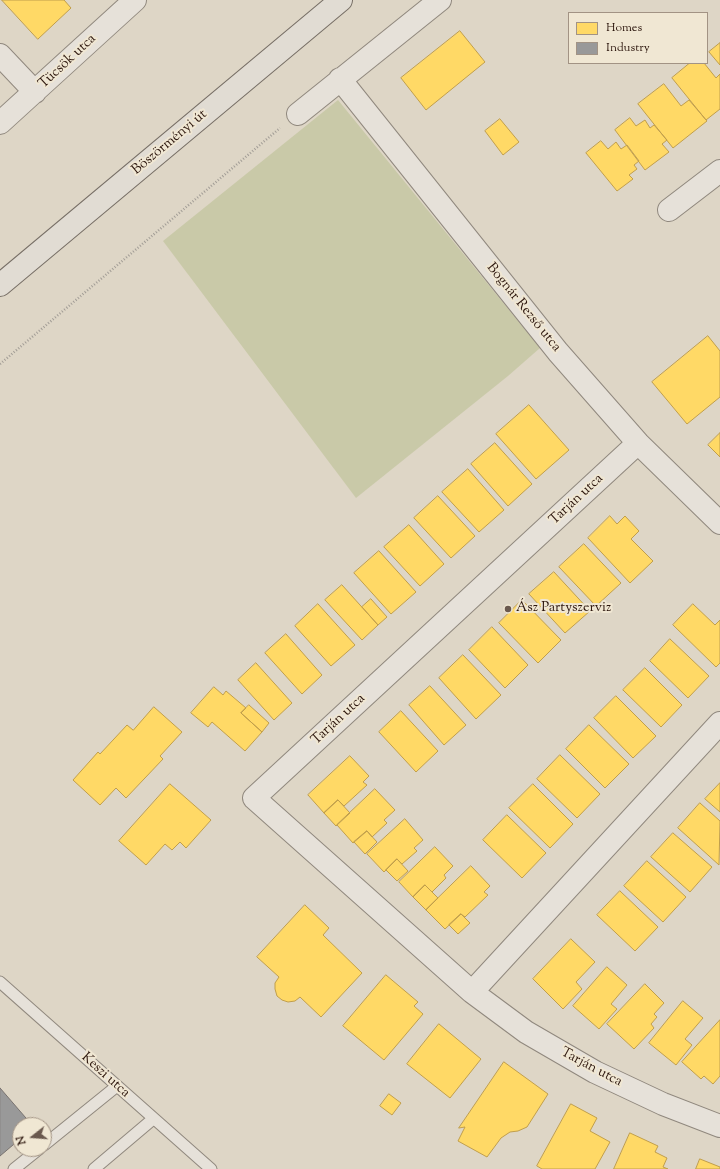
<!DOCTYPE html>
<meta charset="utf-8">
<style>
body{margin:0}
#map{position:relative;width:720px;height:1169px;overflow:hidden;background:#ded6c6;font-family:"Sorts Mill Goudy",serif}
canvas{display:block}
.legend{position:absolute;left:568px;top:12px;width:140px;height:52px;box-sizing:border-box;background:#f0e7d3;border:1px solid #a29384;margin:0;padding:5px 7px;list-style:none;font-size:12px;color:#2c160d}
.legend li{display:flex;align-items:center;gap:8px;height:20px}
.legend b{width:20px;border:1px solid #a29384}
.north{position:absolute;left:12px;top:1117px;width:40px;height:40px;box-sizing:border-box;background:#f0e7d3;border:1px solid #a29384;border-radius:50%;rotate:253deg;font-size:11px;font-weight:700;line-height:16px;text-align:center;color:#2c160d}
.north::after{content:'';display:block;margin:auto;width:14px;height:18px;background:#6a594e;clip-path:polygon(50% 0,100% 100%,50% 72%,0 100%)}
</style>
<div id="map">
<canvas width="720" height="1169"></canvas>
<ul class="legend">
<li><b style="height:11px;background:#ffd966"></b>Homes</li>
<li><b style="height:11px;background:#999"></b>Industry</li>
</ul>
<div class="north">N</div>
</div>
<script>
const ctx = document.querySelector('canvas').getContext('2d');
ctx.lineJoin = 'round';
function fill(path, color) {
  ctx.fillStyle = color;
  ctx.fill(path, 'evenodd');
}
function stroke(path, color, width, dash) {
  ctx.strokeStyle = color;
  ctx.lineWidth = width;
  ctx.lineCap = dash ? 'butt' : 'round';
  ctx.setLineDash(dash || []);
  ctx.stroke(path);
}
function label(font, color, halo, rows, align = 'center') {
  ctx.font = font + ' "Sorts Mill Goudy",serif';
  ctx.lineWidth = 4;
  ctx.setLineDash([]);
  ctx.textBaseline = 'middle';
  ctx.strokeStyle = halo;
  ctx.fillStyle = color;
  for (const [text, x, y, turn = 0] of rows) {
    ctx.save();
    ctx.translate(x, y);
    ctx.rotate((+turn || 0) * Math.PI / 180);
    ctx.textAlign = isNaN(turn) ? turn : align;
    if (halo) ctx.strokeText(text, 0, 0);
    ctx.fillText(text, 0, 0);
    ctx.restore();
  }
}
const green = new Path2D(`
 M338 100 540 348 508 376 356 498 163 241Z`);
const homes = new Path2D(`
 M2 0H64L71 8 38 39Z
 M460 31 485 62 426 110 401 78Z
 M720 43V65L709 52Z
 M690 63H704L716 78 720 74V109L706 120 672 78Z
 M664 84 681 106 689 100 707 121 673 148 638 104Z
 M630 118 636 126 645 120 650 128 654 125 667 140 662 144 669 152 645 170 615 130Z
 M500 119 519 142 503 155 485 131Z
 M601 141 608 149 616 142 621 149 627 145 639 161 634 165 637 169 629 175 633 179 617 191 586 153Z
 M708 336 720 351V397L687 424 652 382Z
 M529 405 569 450 536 479 496 434Z
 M720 433V457L708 445Z
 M495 443 532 484 508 506 471 464Z
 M468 469 504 510 479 532 442 492Z
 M438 496 475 536 451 558 414 518Z
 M610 516 617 524 625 516 639 531 631 539 653 561 630 583 588 538Z
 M409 525 444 564 420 586 384 547Z
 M584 544 621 583 596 606 559 567Z
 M379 551 416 592 391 614 354 573Z
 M554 572 590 611 565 633 529 594Z
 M342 585 378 625 362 640 325 600Z
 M371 599 387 617 378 625 362 607Z
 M522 600 561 640 538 663 499 623Z
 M318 604 355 645 331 666 295 626Z
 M693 604 715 625 720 620V663L716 667 673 625Z
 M492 627 528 665 505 688 469 650Z
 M286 634 322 675 302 694 265 653Z
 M670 639 709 676 688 698 650 661Z
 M463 655 501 695 476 719 439 678Z
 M256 663 292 703 274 720 238 680Z
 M645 668 682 705 661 727 623 690Z
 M430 686 466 725 444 745 409 705Z
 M214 687 223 695 226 691 246 708 241 713 262 732 245 751 212 722 208 727 191 713Z
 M616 696 656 736 633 758 594 718Z
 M249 705 269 723 262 732 241 713Z
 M154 707 182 732 160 756 163 759 126 798 116 788 100 805 73 780 98 752 100 754 127 725 133 730Z
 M401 711 438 751 416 772 379 732Z
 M589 725 629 764 605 788 566 749Z
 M560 755 600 794 577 818 537 779Z
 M350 756 369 776 363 782 367 785 344 806 338 800 324 813 308 795Z
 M720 783V812L705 799Z
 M170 784 211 820 186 848 180 842 172 850 165 844 146 865 119 841Z
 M533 784 573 824 550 848 509 808Z
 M375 789 395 810 384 820 387 823 372 837 367 831 353 843 337 825Z
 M338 800 350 813 336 826 324 813Z
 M700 803 720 821 719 865 678 828Z
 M507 815 546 853 522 878 483 840Z
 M405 819 423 840 414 848 417 851 402 864 397 859 384 872 367 854Z
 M367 831 377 842 365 854 354 842Z
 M673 833 712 867 690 892 651 857Z
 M435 847 453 866 444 875 446 878 432 892 425 885 413 897 399 882Z
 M397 859 408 871 397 881 386 870Z
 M647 861 686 897 663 922 624 886Z
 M471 866 490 886 484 892 488 895 465 917 461 914 445 929 426 910Z
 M425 885 438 898 426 910 413 897Z
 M620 891 658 927 635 951 597 915Z
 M305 905 329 928 323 935 362 973 321 1017 300 997 295 1001 288 1002 282 1000 277 996 275 989V983L279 977 257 957Z
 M461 914 470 923 458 934 449 925Z
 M571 939 595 962 576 982 582 989 563 1009 533 979Z
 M607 967 627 985 611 1004 617 1009 599 1029 573 1006Z
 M386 975 418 1002 414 1006 423 1014 384 1060 343 1026Z
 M645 984 664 1003 654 1014 657 1017 651 1024 654 1028 634 1049 607 1024Z
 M683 1001 703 1018 685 1039 692 1045 676 1065 649 1043Z
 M720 1020V1076L713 1084 704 1076 701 1079 682 1062Z
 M439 1024 481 1059 450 1098 407 1064Z
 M504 1062 548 1094 527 1127 518 1131 510 1132 501 1138 487 1157 458 1141 465 1127 459 1128Z
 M389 1094 401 1103 392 1115 380 1106Z
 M571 1104 597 1118 590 1131 610 1142 595 1169H542L537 1166Z
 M630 1133 658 1146 655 1152 667 1158 663 1167 668 1169H614Z
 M700 1159 720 1167V1169H696Z`);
const industry = new Path2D(`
 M0 1088 32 1125H20V1139L0 1156Z`);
const path = new Path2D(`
 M0 364 280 128`);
const lane = new Path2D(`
 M0 982 211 1169
 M44 1145 117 1086
 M14 1169 39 1149
 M94 1169 153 1119`);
const street = new Path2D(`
 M0 55 35 92
 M340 79 558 352 638 443 720 523
 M298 114 440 0
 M0 123 135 0
 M669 210 720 171
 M638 443 254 798 472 992 526 1032 595 1072 663 1104 720 1126
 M472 992 720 723`);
const primary = new Path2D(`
 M0 285 341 0`);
const markers = [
 [508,609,4,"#6a594e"]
];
const streetNames = [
 ["Tücsök utca",68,62,-43],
 ["Böszörményi út",170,143,-40],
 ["Bognár Rezső utca",523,308,51],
 ["Tarján utca",577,500,-43],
 ["Tarján utca",339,720,-43],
 ["Tarján utca",591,1068,28],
 ["Keszi utca",105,1076,42]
];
const poiNames = [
 ["Ász Partyszerviz",516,609]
];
fill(green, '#c9c9a8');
fill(homes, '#ffd966');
stroke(homes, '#c09e4b', 1);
fill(industry, '#999');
stroke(industry, '#78726f', 1);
stroke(lane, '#90887e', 13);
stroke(street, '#90887e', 24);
stroke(primary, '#776f66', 24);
stroke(path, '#a29d96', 2.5, [1, 2]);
stroke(lane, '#e6e1d9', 11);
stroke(street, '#e6e1d9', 22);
stroke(primary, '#e1dcd3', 22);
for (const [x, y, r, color] of markers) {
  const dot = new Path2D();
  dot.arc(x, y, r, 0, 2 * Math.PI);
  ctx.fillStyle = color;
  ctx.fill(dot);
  stroke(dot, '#f0e7d3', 1.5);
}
label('14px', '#2c160d', '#f0e7d3', streetNames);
label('14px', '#2c160d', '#f0e7d3', poiNames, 'left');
</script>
